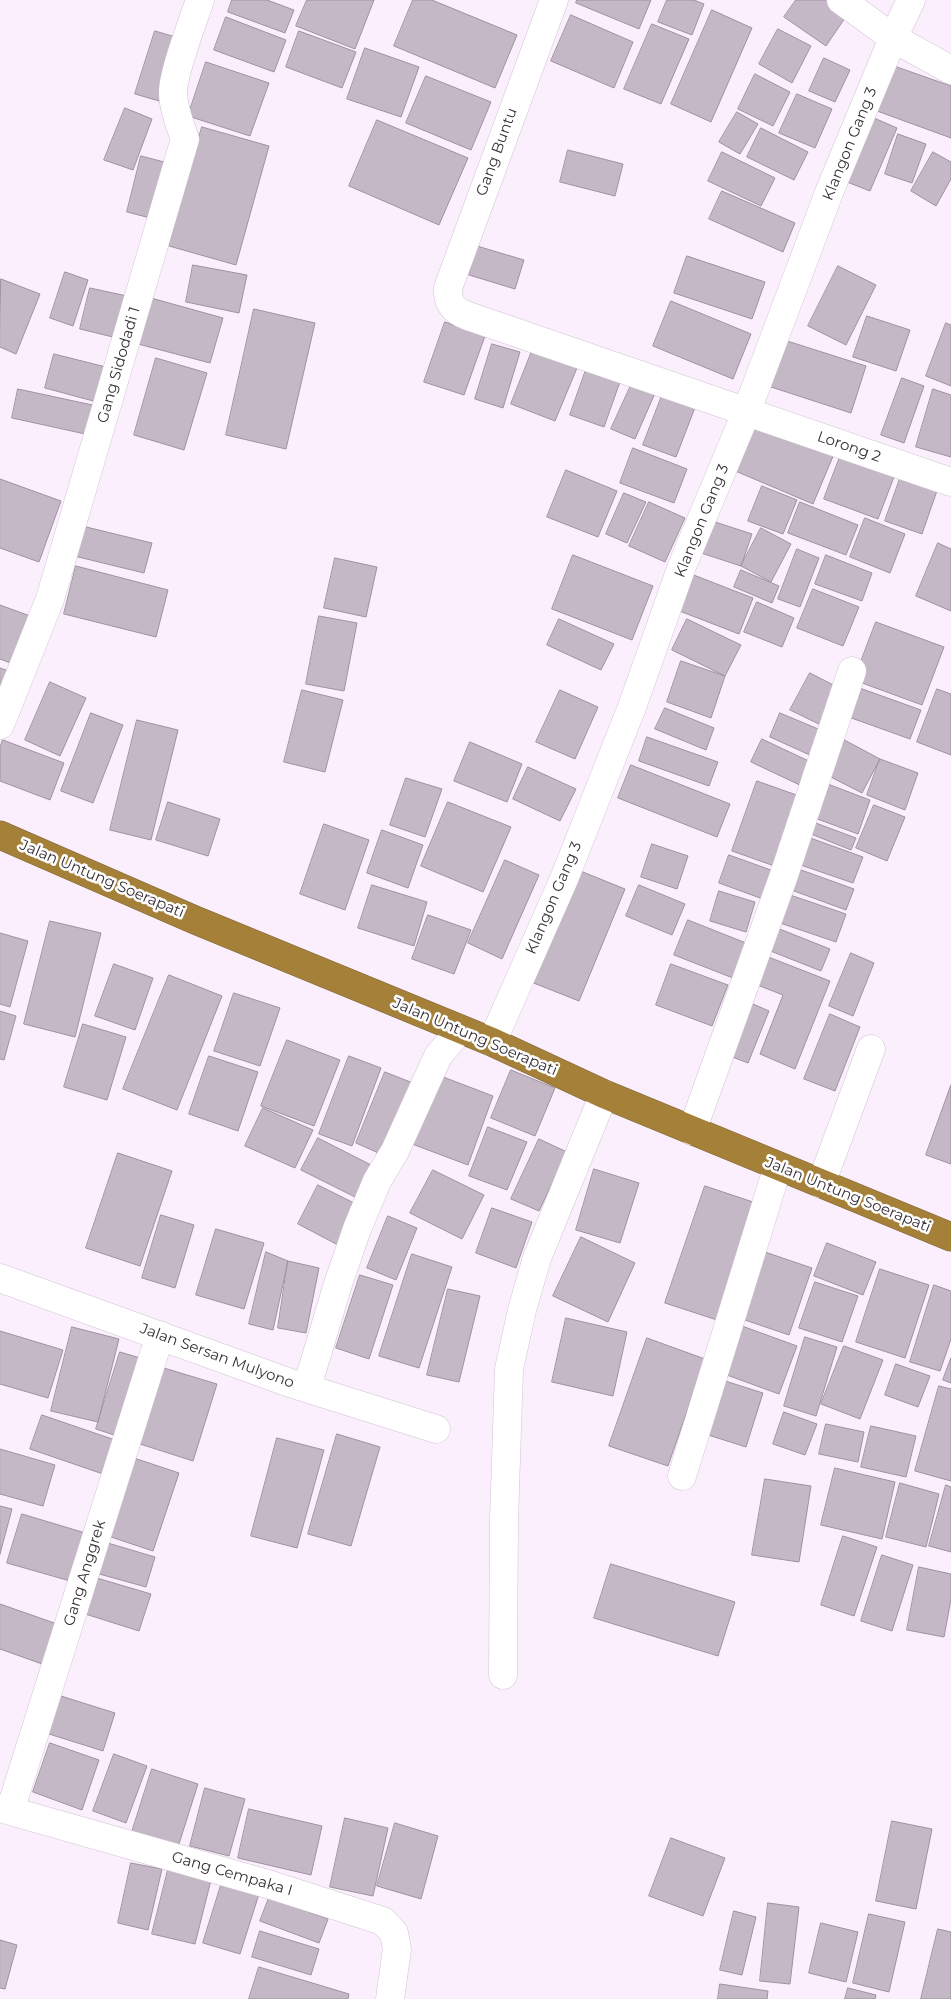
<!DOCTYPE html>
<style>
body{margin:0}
canvas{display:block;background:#fbeefd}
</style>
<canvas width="951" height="1999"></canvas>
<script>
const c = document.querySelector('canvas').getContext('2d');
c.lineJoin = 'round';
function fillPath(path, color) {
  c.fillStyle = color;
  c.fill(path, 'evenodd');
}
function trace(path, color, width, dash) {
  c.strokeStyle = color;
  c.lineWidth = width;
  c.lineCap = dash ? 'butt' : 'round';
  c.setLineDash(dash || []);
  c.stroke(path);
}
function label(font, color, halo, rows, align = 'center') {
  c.font = font + ' Montserrat,sans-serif';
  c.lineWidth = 5;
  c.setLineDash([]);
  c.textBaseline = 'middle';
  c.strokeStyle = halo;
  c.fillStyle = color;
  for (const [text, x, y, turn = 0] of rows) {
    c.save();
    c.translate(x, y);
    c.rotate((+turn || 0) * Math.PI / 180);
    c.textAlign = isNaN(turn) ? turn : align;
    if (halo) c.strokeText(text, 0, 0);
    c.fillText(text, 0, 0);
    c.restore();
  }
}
const building = new Path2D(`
 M 232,0 L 267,0 L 294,10 L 285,33 L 228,12 Z
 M 307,0 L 374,0 L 355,49 L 296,26 Z
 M 413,0 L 432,0 L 517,35 L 495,88 L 394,46 Z
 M 577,0 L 651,0 L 639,29 L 576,3 Z
 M 667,0 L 694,0 L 704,4 L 692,35 L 658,22 Z
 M 796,0 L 832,0 L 849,12 L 826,46 L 784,17 Z
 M 712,10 L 752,28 L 711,122 L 671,104 Z
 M 571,15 L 633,42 L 614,88 L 551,61 Z
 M 226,17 L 286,40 L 274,72 L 214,50 Z
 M 652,24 L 689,39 L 661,104 L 624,89 Z
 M 778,29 L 811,46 L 792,83 L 759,64 Z
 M 155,31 L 179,38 L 159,101 L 135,94 Z
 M 299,31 L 356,52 L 342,88 L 286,67 Z
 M 365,48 L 419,67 L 401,117 L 347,99 Z
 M 824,58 L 850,70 L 835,102 L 809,91 Z
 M 206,62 L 269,83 L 250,136 L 188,116 Z
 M 894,66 L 951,86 L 951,138 L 877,111 Z
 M 755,74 L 790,92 L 773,126 L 738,109 Z
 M 426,76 L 491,102 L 471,150 L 406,123 Z
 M 797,94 L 832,109 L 815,148 L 779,133 Z
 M 125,108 L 152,119 L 133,170 L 104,160 Z
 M 737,112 L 758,124 L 740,154 L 719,142 Z
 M 874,118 L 897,128 L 870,191 L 847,182 Z
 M 377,120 L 468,158 L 439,225 L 349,186 Z
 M 202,127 L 269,146 L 236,265 L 169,246 Z
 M 761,128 L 808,152 L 794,180 L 747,157 Z
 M 898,134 L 926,144 L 912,183 L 885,174 Z
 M 568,150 L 623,164 L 615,196 L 560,182 Z
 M 722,152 L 775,178 L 761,206 L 708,181 Z
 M 933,152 L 951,162 L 951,179 L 936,206 L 911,191 Z
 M 141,156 L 168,163 L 154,219 L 127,212 Z
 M 722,191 L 795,223 L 783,252 L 709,219 Z
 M 477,246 L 524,260 L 515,289 L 469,275 Z
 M 687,256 L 765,282 L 752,319 L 674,293 Z
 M 193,265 L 247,275 L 239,313 L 186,302 Z
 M 838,266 L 876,285 L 846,345 L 808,326 Z
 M 65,272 L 88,280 L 73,326 L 50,318 Z
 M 1,279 L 40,294 L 16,354 L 0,347 Z
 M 90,288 L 127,296 L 117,338 L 80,329 Z
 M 151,298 L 223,318 L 210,363 L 138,344 Z
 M 671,301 L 751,334 L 733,379 L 653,346 Z
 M 254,309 L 315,323 L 286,449 L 226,435 Z
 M 867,316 L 910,330 L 896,371 L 853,357 Z
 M 445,322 L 485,336 L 464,395 L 424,382 Z
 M 946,323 L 951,325 L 951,386 L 926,376 Z
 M 784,340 L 866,366 L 851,413 L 768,386 Z
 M 492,344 L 520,352 L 503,408 L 475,399 Z
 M 534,346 L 579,363 L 555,421 L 511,404 Z
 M 54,354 L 106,367 L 97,402 L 45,388 Z
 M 156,358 L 207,373 L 184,450 L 134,435 Z
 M 587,367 L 621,379 L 604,427 L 570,415 Z
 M 902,378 L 924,386 L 904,443 L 881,435 Z
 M 633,381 L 656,391 L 635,439 L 611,429 Z
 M 18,389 L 97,406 L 90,435 L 12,418 Z
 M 933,389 L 951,395 L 951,457 L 916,447 Z
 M 663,393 L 696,405 L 676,457 L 643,445 Z
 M 754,420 L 834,454 L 813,504 L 733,470 Z
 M 633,448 L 687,469 L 674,503 L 620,483 Z
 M 843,449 L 897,469 L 878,519 L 824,499 Z
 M 566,470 L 617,491 L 598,537 L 547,517 Z
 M 902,473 L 939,485 L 922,534 L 885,521 Z
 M 0,479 L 61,501 L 39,562 L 0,548 Z
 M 762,486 L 797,500 L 783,534 L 748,521 Z
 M 624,493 L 646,502 L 627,543 L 606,534 Z
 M 649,502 L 685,518 L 665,562 L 629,546 Z
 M 800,502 L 858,525 L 846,555 L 788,533 Z
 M 865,518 L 905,534 L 890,573 L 850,557 Z
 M 709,520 L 752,534 L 741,566 L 698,552 Z
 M 78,525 L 152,543 L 144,573 L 70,555 Z
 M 761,528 L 791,544 L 771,582 L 741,566 Z
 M 938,543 L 951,549 L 951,611 L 916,596 Z
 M 797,549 L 819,558 L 800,607 L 778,599 Z
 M 573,555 L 653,586 L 632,640 L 552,609 Z
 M 826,555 L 872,573 L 862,601 L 815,584 Z
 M 335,558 L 377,567 L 366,617 L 324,608 Z
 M 76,566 L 168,590 L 156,637 L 64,614 Z
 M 741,570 L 779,586 L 772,603 L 734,587 Z
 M 691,574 L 753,598 L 739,634 L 677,610 Z
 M 813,589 L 859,607 L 843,646 L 797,628 Z
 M 757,602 L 794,618 L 782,647 L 744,632 Z
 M 0,605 L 33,617 L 16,665 L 0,659 Z
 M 319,616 L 357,623 L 344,691 L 306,684 Z
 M 559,619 L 614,644 L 601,670 L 547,645 Z
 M 687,619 L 741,645 L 725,676 L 672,650 Z
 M 876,622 L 944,647 L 922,705 L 854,680 Z
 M 681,661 L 725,676 L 711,718 L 667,702 Z
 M 0,668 L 12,672 L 0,707 Z
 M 810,673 L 843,690 L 825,727 L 790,710 Z
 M 50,682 L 86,698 L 60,756 L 25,740 Z
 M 854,686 L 921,710 L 910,739 L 843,715 Z
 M 937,689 L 951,694 L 951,755 L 917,742 Z
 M 302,690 L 343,700 L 325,772 L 284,762 Z
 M 560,690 L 598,707 L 575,759 L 536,742 Z
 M 665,708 L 714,728 L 706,750 L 655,729 Z
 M 91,713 L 123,725 L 93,803 L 61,791 Z
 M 780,713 L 823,731 L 812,756 L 770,737 Z
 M 137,720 L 178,730 L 151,840 L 110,830 Z
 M 837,736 L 880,759 L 862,793 L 819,771 Z
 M 647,737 L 718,762 L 709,786 L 639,761 Z
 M 762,739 L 815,764 L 804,787 L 751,762 Z
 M 3,740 L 64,763 L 50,800 L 0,781 L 0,747 Z
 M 470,742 L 522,764 L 507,802 L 454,781 Z
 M 880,759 L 918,773 L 905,810 L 867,795 Z
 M 631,765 L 730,804 L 717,837 L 618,798 Z
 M 528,767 L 576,789 L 560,821 L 513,799 Z
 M 406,778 L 442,789 L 425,837 L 390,825 Z
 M 757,781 L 805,798 L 780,868 L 732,851 Z
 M 825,783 L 870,800 L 858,834 L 812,817 Z
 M 168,802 L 220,819 L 208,856 L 156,840 Z
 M 448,802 L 511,827 L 483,892 L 421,866 Z
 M 874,805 L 905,817 L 887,861 L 856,848 Z
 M 805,819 L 856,838 L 851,850 L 801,830 Z
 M 324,824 L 369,840 L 345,910 L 300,894 Z
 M 382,830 L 423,845 L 408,888 L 367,873 Z
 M 802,835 L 863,857 L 853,883 L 792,862 Z
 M 652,844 L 688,856 L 677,889 L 641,877 Z
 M 729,855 L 782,874 L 771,902 L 719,883 Z
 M 505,860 L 539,875 L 502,959 L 468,943 Z
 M 790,866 L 854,889 L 846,910 L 783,887 Z
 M 578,870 L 625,889 L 579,1001 L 531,982 Z
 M 372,885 L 427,902 L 414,946 L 358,928 Z
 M 639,885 L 685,904 L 672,935 L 626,916 Z
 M 719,891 L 755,902 L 746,932 L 710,921 Z
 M 787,894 L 846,914 L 836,942 L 777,922 Z
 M 428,915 L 471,930 L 454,974 L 412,959 Z
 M 688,920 L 746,943 L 733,978 L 674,955 Z
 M 50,921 L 101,933 L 75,1037 L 24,1024 Z
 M 772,926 L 830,949 L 821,971 L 763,948 Z
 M 0,933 L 28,941 L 10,1007 L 0,1004 Z
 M 758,953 L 830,981 L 795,1069 L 760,1054 L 783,995 L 747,981 Z
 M 851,953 L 874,963 L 853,1016 L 829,1006 Z
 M 114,964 L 153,978 L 135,1030 L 95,1016 Z
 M 671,964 L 728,985 L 712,1026 L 656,1005 Z
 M 169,975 L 222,996 L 177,1110 L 123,1089 Z
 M 234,993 L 280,1008 L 260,1066 L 214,1051 Z
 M 744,1000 L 769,1011 L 748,1063 L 722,1053 Z
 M 0,1011 L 16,1016 L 4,1060 L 0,1059 Z
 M 830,1014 L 860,1027 L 835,1091 L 804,1079 Z
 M 83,1024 L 126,1037 L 107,1100 L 64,1087 Z
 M 287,1040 L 340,1060 L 314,1126 L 261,1106 Z
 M 209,1056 L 258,1072 L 238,1131 L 189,1114 Z
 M 349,1056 L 381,1068 L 352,1146 L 319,1134 Z
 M 511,1070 L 555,1088 L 535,1136 L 491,1118 Z
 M 385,1072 L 413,1083 L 383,1155 L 356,1143 Z
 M 438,1075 L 493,1096 L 468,1165 L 412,1144 Z
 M 951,1085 L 951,1164 L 926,1155 Z
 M 263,1108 L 313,1130 L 295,1168 L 245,1146 Z
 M 488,1127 L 527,1142 L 507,1190 L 469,1176 Z
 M 318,1138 L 377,1168 L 361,1200 L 301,1170 Z
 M 539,1139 L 567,1152 L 539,1211 L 511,1199 Z
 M 118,1153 L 172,1171 L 140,1266 L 86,1248 Z
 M 594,1169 L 639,1183 L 620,1243 L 576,1230 Z
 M 433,1170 L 484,1195 L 462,1239 L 410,1213 Z
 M 318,1185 L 360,1206 L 340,1246 L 298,1224 Z
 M 705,1186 L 756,1203 L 717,1320 L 665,1303 Z
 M 492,1208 L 532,1222 L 516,1268 L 476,1253 Z
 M 161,1215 L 194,1225 L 175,1288 L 142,1278 Z
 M 388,1216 L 417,1228 L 396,1280 L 367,1268 Z
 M 216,1229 L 264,1243 L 244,1309 L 196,1295 Z
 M 581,1237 L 635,1263 L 608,1322 L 553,1296 Z
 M 827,1243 L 876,1262 L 863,1295 L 814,1276 Z
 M 762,1251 L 812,1268 L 789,1335 L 739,1318 Z
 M 266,1252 L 288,1261 L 273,1330 L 249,1324 Z
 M 412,1254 L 452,1267 L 419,1368 L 379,1356 Z
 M 288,1261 L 319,1268 L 306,1333 L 278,1328 Z
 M 880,1269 L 929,1285 L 905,1358 L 856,1342 Z
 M 360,1275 L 393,1285 L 369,1359 L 336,1348 Z
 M 815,1282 L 858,1296 L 842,1342 L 799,1328 Z
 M 934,1285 L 951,1291 L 951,1339 L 940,1371 L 910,1362 Z
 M 448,1289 L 480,1296 L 459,1382 L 427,1375 Z
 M 566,1318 L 627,1332 L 613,1396 L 552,1382 Z
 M 742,1326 L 797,1346 L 779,1394 L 724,1374 Z
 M 72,1327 L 119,1339 L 98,1422 L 51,1411 Z
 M 0,1331 L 63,1350 L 48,1398 L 0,1384 Z
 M 805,1337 L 837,1347 L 816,1416 L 784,1406 Z
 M 647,1338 L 705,1359 L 668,1466 L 609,1446 Z
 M 844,1346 L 883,1360 L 860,1419 L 821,1404 Z
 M 120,1352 L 147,1360 L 123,1438 L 96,1429 Z
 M 951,1358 L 951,1383 L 943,1380 Z
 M 896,1364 L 930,1376 L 918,1407 L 885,1395 Z
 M 164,1368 L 217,1384 L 193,1461 L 140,1444 Z
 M 722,1380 L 763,1393 L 746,1447 L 705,1434 Z
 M 939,1386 L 951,1389 L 951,1481 L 915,1471 Z
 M 784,1412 L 817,1424 L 805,1455 L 773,1444 Z
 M 42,1415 L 118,1441 L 106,1475 L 30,1449 Z
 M 826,1424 L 864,1432 L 858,1462 L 819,1454 Z
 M 871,1426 L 916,1436 L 906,1477 L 861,1467 Z
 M 337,1434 L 380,1447 L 351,1546 L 308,1534 Z
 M 277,1438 L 324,1450 L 297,1548 L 251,1536 Z
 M 0,1449 L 55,1465 L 43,1506 L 0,1494 Z
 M 131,1457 L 179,1473 L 153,1551 L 105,1535 Z
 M 835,1468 L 895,1482 L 882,1539 L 821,1525 Z
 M 765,1479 L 811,1486 L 799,1562 L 752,1555 Z
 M 900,1483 L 939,1494 L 926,1547 L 886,1537 Z
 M 946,1485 L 951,1487 L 951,1552 L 929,1546 Z
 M 0,1506 L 12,1509 L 0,1554 Z
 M 22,1514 L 92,1535 L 77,1583 L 7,1563 Z
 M 843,1536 L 877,1547 L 854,1616 L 821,1605 Z
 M 101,1541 L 155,1557 L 146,1587 L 92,1572 Z
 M 882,1555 L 913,1565 L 892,1631 L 861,1621 Z
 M 611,1564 L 735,1602 L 718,1656 L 594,1618 Z
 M 919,1567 L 951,1574 L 951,1599 L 944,1637 L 907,1630 Z
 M 90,1576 L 151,1594 L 139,1631 L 79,1612 Z
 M 0,1604 L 60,1625 L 45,1665 L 0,1649 Z
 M 61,1696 L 115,1713 L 103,1751 L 49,1734 Z
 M 50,1743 L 99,1760 L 82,1810 L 33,1792 Z
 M 114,1754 L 147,1766 L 126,1823 L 93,1811 Z
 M 152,1769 L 198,1784 L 178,1847 L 132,1832 Z
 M 205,1788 L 245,1799 L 229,1856 L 190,1846 Z
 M 249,1809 L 322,1826 L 311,1875 L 238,1858 Z
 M 345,1818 L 388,1828 L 373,1896 L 330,1887 Z
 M 892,1821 L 932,1829 L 916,1909 L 876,1901 Z
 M 395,1823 L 438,1836 L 421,1899 L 377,1886 Z
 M 671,1838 L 725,1858 L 703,1916 L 649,1896 Z
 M 131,1863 L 162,1869 L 148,1930 L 118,1923 Z
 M 168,1870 L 211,1880 L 195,1944 L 152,1934 Z
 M 222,1882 L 259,1894 L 240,1954 L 203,1943 Z
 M 269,1898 L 328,1919 L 319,1943 L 260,1921 Z
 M 768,1903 L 799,1907 L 790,1984 L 760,1981 Z
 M 734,1911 L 756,1917 L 742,1975 L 720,1970 Z
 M 869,1914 L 905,1922 L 889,1992 L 853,1983 Z
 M 821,1923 L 858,1932 L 846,1982 L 809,1973 Z
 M 938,1929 L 951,1932 L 951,1999 L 921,1999 Z
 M 260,1931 L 319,1949 L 311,1975 L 252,1957 Z
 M 0,1940 L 17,1945 L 5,1989 L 0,1988 Z
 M 259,1967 L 349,1994 L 348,1999 L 249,1999 Z
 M 720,1984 L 768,1991 L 767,1999 L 718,1999 Z
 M 848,1988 L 876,1995 L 875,1999 L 845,1999 Z`);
const minor = new Path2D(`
 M 554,0 L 448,288 C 447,304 454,311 468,316 L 951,482
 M 841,0 L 893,38 L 951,70
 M 0,725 L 50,599 L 185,139 C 180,125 174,110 173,94 C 172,75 193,21 200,0
 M 492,1042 L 564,879 L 632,707 L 682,566 L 746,413 L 830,190 L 893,38 L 911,0
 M 692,1131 L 784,875 L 852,671
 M 821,1184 L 871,1049
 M 0,1278 L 293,1384 L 436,1429
 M 307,1387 L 338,1284 L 357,1229 L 377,1181 L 395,1151 L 438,1056 L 460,1030
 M 682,1476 L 778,1166
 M 503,1675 L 504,1520 L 509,1369 L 522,1310 L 537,1258 L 604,1094
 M 0,1808 L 271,1885 L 383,1921 L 394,1933 L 397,1949 L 390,1999
 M 10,1811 L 160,1335`);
const highway = new Path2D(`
 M 0,835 L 195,920 L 492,1042 L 604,1094 L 951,1237`);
const streetNames = [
 ["Klangon Gang 3",850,144,-68],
 ["Gang Buntu",497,152,-70],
 ["Gang Sidodadi 1",119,365,-74],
 ["Lorong 2",849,447,19],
 ["Klangon Gang 3",702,521,-68],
 ["Jalan Untung Soerapati",102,879,23],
 ["Klangon Gang 3",554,898,-67],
 ["Jalan Untung Soerapati",475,1037,23],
 ["Jalan Untung Soerapati",848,1195,22],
 ["Jalan Sersan Mulyono",217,1356,20],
 ["Gang Anggrek",85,1573,-73],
 ["Gang Cempaka I",232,1874,16]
];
fillPath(building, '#c5b8c6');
trace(building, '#9e92a0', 1);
trace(minor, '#d0c4d2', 29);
trace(highway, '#7e6438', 29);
trace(minor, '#fff', 28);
trace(highway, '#a58038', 28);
label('15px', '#373137', '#fff', streetNames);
</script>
